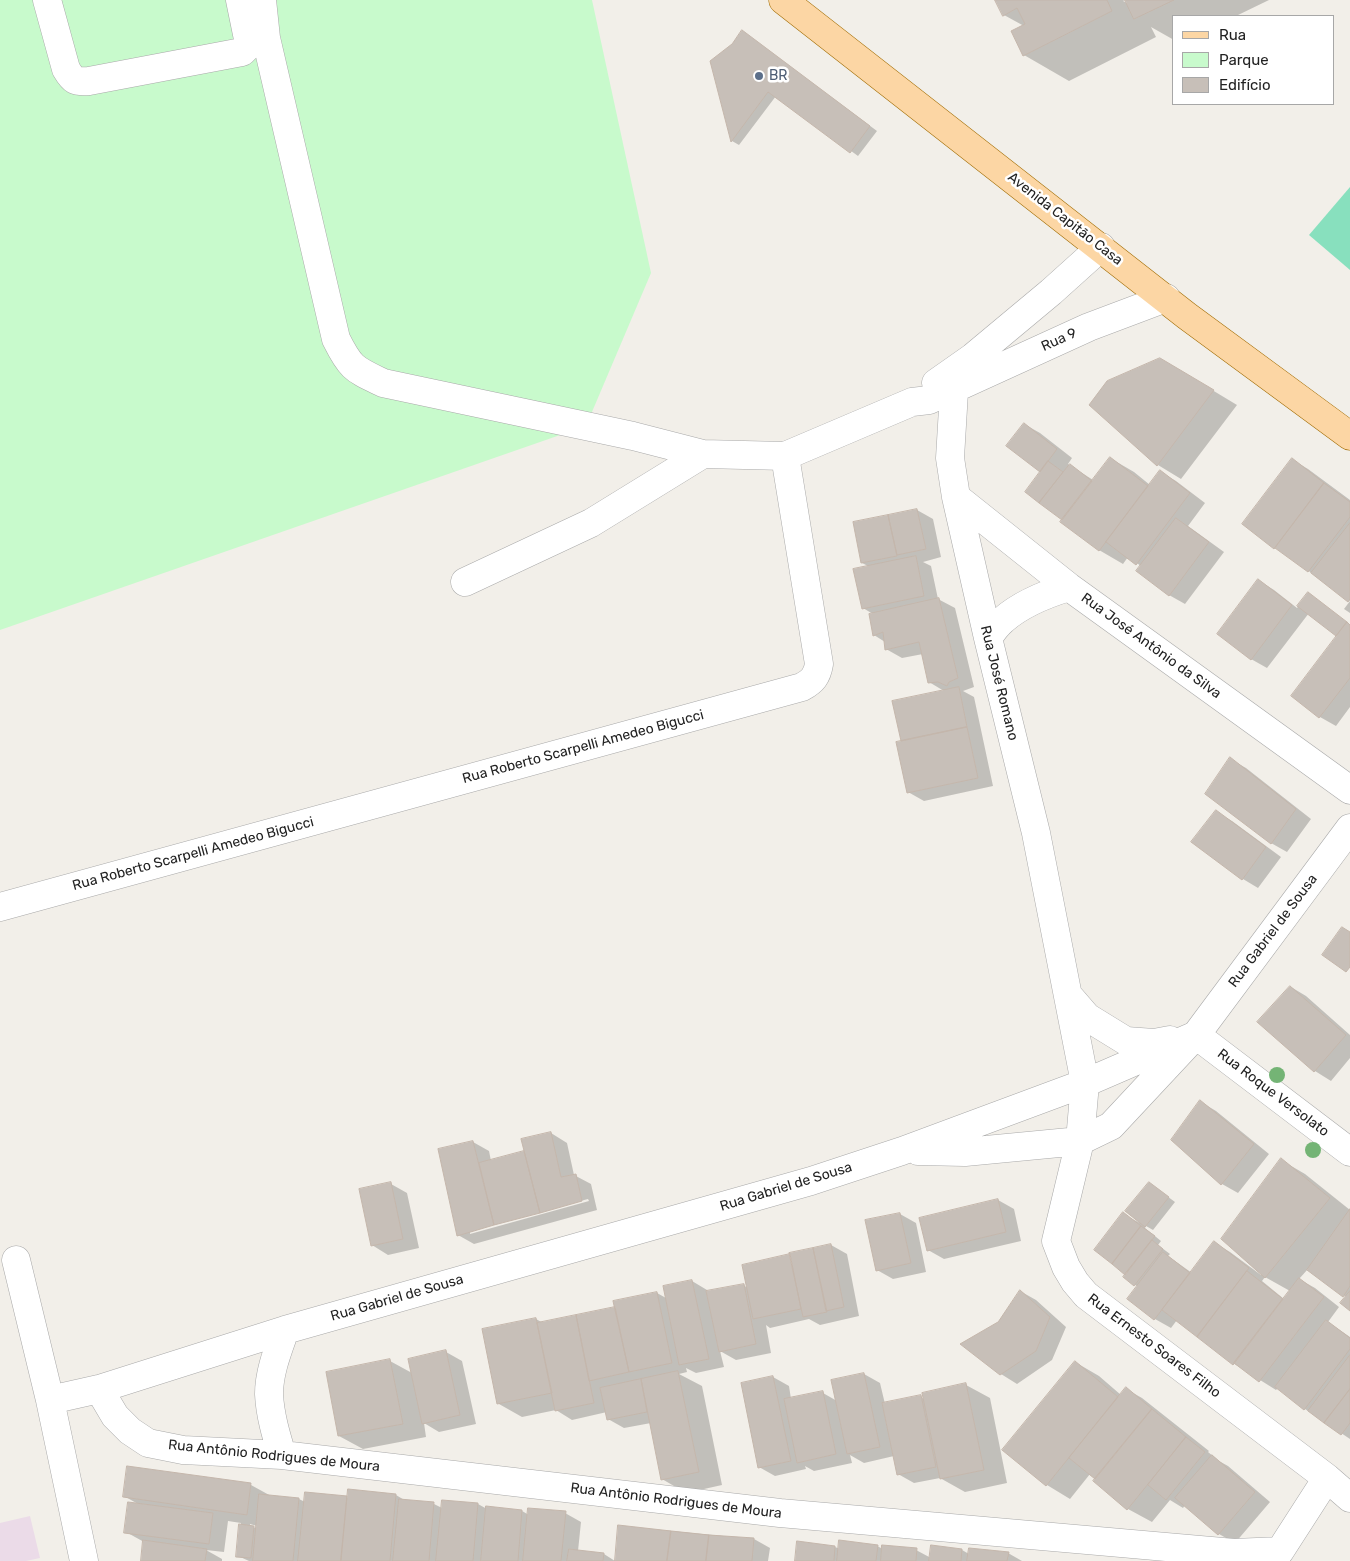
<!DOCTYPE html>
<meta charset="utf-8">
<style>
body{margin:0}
#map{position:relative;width:1350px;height:1561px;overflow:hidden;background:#f2efe9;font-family:Rubik,sans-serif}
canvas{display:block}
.legend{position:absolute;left:1172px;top:15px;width:162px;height:90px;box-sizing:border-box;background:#fff;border:1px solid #a7a7a7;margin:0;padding:6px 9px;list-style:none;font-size:15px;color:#222}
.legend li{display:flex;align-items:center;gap:10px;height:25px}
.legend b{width:25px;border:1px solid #a7a7a7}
</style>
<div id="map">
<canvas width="1350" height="1561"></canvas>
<ul class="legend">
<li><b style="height:6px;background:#fcd6a4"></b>Rua</li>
<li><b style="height:14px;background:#c8facc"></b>Parque</li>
<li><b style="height:14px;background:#c7bfb8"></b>Edifício</li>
</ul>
</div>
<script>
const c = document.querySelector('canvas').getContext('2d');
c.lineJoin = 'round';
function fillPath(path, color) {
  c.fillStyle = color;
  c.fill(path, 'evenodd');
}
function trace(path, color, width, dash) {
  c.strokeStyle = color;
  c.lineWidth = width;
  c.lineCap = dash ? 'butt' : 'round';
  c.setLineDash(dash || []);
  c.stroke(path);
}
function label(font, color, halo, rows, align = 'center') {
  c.font = font + ' Rubik,sans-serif';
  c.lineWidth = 5;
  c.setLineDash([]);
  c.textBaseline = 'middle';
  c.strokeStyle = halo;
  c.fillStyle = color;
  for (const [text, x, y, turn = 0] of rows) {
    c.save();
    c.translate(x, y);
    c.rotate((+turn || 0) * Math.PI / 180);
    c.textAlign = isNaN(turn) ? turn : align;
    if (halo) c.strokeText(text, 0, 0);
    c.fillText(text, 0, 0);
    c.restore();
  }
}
const industrial = new Path2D(`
 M 30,1516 L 40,1558 L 26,1561 L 0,1561 L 0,1523 Z`);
const park = new Path2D(`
 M 0,0 L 592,0 L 651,273 L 586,426 L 0,630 Z`);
const pitch = new Path2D(`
 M 1350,187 L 1350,270 L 1309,235 Z`);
const shadow = new Path2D(`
 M 997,0 L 1125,0 L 1123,1 L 1129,4 L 1127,0 L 1269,0 L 1236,16 L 1174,16 L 1174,40 L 1151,27 L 1156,37 L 1069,81 L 1024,55 L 1013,32 L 1024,26 L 1004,15 Z
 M 742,31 L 877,131 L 858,156 L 776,96 L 739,145 L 732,141 L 711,61 L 732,45 Z
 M 1184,373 L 1237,405 L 1181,479 L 1158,465 Z
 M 1024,424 L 1040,433 L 1072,458 L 1068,464 L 1093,480 L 1110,458 L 1134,472 L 1150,485 L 1161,472 L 1176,481 L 1205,503 L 1188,526 L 1224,552 L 1185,604 L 1169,595 L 1141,566 L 1128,557 L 1123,564 L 1099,550 L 1064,520 L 1026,492 L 1041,471 Z
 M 1293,460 L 1308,469 L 1350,500 L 1350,613 L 1344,609 L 1350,601 L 1244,524 Z
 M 917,510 L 933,519 L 941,557 L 923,562 L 931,566 L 938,599 L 955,608 L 974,687 L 963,691 L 974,697 L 993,786 L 924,801 L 908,792 L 902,742 L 944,691 L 929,682 L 923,654 L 902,658 L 886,649 L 885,642 L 874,635 L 873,614 L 863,608 L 870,567 L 862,563 L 854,523 Z
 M 1258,580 L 1274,590 L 1297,608 L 1308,594 L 1350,625 L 1350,707 L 1336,726 L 1320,717 L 1293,696 L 1338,636 L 1309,613 L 1267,668 L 1251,659 Z
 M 1230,759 L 1246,768 L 1311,819 L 1287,852 L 1271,843 Z
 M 1216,812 L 1232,821 L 1281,857 L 1258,888 L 1243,879 Z
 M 1291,987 L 1306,996 L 1350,1035 L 1350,1058 L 1331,1081 L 1315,1071 L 1259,1022 Z
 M 1201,1102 L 1216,1111 L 1269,1154 L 1238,1193 L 1222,1184 Z
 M 551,1133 L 567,1143 L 574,1175 L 591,1184 L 597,1210 L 474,1244 L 458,1235 L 473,1142 L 489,1151 L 491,1161 L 526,1152 ZM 588,1199 L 589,1201 L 470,1234 L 470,1231 Z
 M 1281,1160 L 1305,1174 L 1350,1210 L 1350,1309 L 1346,1297 L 1308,1269 L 1299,1279 L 1315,1288 L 1339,1307 L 1328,1322 L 1350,1337 L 1350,1439 L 1305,1409 L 1278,1388 L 1276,1390 L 1233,1363 L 1177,1320 L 1171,1328 L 1155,1319 L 1129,1298 L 1138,1287 L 1124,1277 L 1127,1274 L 1123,1214 L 1140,1223 L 1156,1188 L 1175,1202 L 1153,1230 L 1146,1226 L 1145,1228 L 1161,1241 L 1158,1245 L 1170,1254 L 1168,1256 L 1192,1273 L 1215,1243 L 1230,1252 L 1261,1275 ZM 1265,1277 L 1290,1291 L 1284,1299 L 1262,1281 Z
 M 391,1184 L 407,1193 L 419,1248 L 388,1255 L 372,1245 Z
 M 998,1200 L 1014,1209 L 1021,1241 L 944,1259 L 928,1250 Z
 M 900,1214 L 916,1223 L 926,1272 L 893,1279 L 877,1270 Z
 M 831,1245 L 847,1254 L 859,1316 L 820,1325 L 809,1319 L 770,1328 L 766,1325 L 771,1353 L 736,1360 L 720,1351 L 724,1367 L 696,1373 L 686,1368 L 687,1372 L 679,1374 L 702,1386 L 722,1485 L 686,1493 L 662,1479 L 651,1423 L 624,1428 L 608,1419 L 607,1412 L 572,1420 L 556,1410 L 522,1417 L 499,1404 L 536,1319 L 543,1323 L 616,1308 L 657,1293 L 666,1298 L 692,1281 L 707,1290 L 708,1292 L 743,1285 L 748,1288 Z
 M 1020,1291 L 1036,1300 L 1066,1327 L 1052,1360 L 1017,1384 L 1001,1374 L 998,1323 Z
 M 446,1352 L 462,1361 L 476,1424 L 439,1432 L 424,1423 L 426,1437 L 363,1449 L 339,1436 L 390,1361 L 412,1373 Z
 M 1075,1362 L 1099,1376 L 1121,1395 L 1126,1389 L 1142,1398 L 1209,1451 L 1208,1452 L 1219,1461 L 1228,1466 L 1270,1502 L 1235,1543 L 1219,1534 L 1185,1505 L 1183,1508 L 1170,1500 L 1152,1522 L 1128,1509 L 1095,1481 L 1097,1479 L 1090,1474 L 1070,1499 L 1047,1485 Z
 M 864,1374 L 880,1383 L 885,1404 L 921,1397 L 924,1399 L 966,1385 L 990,1398 L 1007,1483 L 965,1492 L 940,1478 L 914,1483 L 898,1474 L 894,1456 L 864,1463 L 850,1455 L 852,1463 L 814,1471 L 805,1466 L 806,1469 L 775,1476 L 759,1467 L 773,1377 L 789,1386 L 791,1399 L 823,1393 L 837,1401 L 832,1381 Z
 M 128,1467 L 251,1485 L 271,1496 L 299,1499 L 305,1502 L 306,1493 L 348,1498 L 349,1491 L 396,1495 L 406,1501 L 434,1504 L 442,1508 L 443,1501 L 478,1504 L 487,1509 L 522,1511 L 529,1515 L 565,1513 L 581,1522 L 578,1551 L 604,1554 L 615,1561 L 249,1561 L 238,1556 L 241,1523 L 228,1521 L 224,1552 L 206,1550 L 222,1559 L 222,1561 L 142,1561 L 144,1542 L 126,1532 L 138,1504 L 124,1496 ZM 250,1524 L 257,1526 L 257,1529 L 250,1525 Z
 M 620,1526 L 754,1539 L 770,1548 L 768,1561 L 616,1561 Z
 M 877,1546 L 883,1549 L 916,1550 L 931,1558 L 932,1547 L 962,1550 L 969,1554 L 1008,1553 L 1022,1561 L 796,1561 L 835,1547 L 840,1549 Z`);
const building = new Path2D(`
 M 995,0 L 1107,0 L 1112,11 L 1023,56 L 1011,31 L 1025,24 L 1017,8 L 1003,16 Z
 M 1125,0 L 1174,0 L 1134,19 Z
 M 742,30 L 870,126 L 850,153 L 768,92 L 731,142 L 710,61 L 732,44 Z
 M 1160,358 L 1214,390 L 1157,466 L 1089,405 L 1107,381 Z
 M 1024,423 L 1057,449 L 1040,472 L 1006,446 Z
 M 1110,457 L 1148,486 L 1099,551 L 1060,522 Z
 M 1292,458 L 1324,483 L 1274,549 L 1242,524 Z
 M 1048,461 L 1063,472 L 1039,503 L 1025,492 Z
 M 1070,464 L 1092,481 L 1062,520 L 1039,503 Z
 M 1160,470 L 1190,493 L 1136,565 L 1106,542 Z
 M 1324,483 L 1350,502 L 1350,517 L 1308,572 L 1275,548 Z
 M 917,509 L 926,549 L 897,555 L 888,515 Z
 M 888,515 L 897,556 L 861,563 L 853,522 Z
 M 1176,518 L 1209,542 L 1169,596 L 1136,571 Z
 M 1350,523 L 1350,599 L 1348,602 L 1311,573 Z
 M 916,556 L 924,596 L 862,609 L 853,569 Z
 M 1258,579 L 1292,605 L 1251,660 L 1217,634 Z
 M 1308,592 L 1347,622 L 1336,636 L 1297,606 Z
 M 939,598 L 958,678 L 949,682 L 947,686 L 938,682 L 928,683 L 919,642 L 885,650 L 883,632 L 873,636 L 869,614 Z
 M 1347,622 L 1350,625 L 1350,678 L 1319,718 L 1291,696 Z
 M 959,687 L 967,727 L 901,741 L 892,701 Z
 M 967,727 L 978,778 L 907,793 L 896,742 Z
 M 1230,757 L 1296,809 L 1271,844 L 1205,794 Z
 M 1216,810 L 1266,847 L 1242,880 L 1191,842 Z
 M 1342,927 L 1350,932 L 1350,967 L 1346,972 L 1322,955 Z
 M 1290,986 L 1346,1035 L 1314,1072 L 1257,1022 Z
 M 1200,1100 L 1254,1144 L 1221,1185 L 1171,1140 Z
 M 551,1132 L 561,1177 L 576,1174 L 582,1201 L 540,1213 L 521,1139 Z
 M 473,1141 L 494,1225 L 457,1236 L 438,1149 Z
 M 524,1151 L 540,1213 L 494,1225 L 479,1163 Z
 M 1281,1158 L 1330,1198 L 1265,1278 L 1221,1239 Z
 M 391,1182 L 403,1239 L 371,1246 L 359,1189 Z
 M 1149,1182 L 1169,1197 L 1145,1227 L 1125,1211 Z
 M 998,1199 L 1006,1232 L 927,1251 L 919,1218 Z
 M 1350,1209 L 1350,1286 L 1343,1297 L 1307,1270 Z
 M 1123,1212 L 1141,1226 L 1112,1264 L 1094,1250 Z
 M 900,1213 L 911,1263 L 876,1271 L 865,1220 Z
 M 1141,1226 L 1155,1236 L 1125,1275 L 1112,1264 Z
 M 1152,1240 L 1163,1249 L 1134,1286 L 1123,1277 Z
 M 1214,1241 L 1249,1268 L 1197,1337 L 1162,1310 Z
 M 831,1244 L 844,1307 L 826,1311 L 813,1248 Z
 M 813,1248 L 827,1312 L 803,1317 L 789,1253 Z
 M 1163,1252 L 1190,1273 L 1154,1320 L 1127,1299 Z
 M 790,1254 L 801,1309 L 753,1319 L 742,1265 Z
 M 1247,1271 L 1283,1299 L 1233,1365 L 1197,1337 Z
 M 1299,1278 L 1324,1297 L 1259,1382 L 1234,1363 Z
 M 692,1280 L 709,1359 L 679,1365 L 663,1286 Z
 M 744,1284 L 756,1344 L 719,1352 L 706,1291 Z
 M 1020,1290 L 1050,1317 L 1036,1351 L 1000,1375 L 960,1344 L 998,1322 Z
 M 1350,1291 L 1350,1311 L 1340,1303 Z
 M 657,1292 L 672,1363 L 629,1372 L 613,1301 Z
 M 615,1307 L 629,1372 L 589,1381 L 576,1315 Z
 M 576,1315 L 594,1403 L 555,1411 L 537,1323 Z
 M 536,1318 L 552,1393 L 497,1404 L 482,1329 Z
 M 1326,1320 L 1350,1338 L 1350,1349 L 1304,1410 L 1275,1387 Z
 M 446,1350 L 460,1415 L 422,1424 L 408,1359 Z
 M 1350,1355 L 1350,1389 L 1324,1423 L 1308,1411 Z
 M 390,1359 L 403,1424 L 338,1436 L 326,1372 Z
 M 1075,1361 L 1118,1397 L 1046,1486 L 1002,1450 Z
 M 678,1371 L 699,1472 L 661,1480 L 641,1379 Z
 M 864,1373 L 880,1447 L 847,1454 L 831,1380 Z
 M 773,1376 L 791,1461 L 758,1468 L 741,1383 Z
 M 641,1379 L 647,1412 L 607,1420 L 600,1388 Z
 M 966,1383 L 984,1470 L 940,1479 L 922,1393 Z
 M 1126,1387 L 1152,1409 L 1095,1479 L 1069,1458 Z
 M 1350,1389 L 1350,1423 L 1341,1435 L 1324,1423 Z
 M 823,1391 L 836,1454 L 797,1463 L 784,1399 Z
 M 921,1395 L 936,1467 L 897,1475 L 882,1403 Z
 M 1152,1409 L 1186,1437 L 1127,1510 L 1093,1481 Z
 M 1186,1437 L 1205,1452 L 1166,1500 L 1148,1485 Z
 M 1212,1455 L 1255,1492 L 1218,1535 L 1175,1498 Z
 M 127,1466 L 251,1483 L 247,1515 L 123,1497 Z
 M 348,1489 L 396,1494 L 390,1561 L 341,1561 Z
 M 305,1492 L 347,1496 L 341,1561 L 298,1561 Z
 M 259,1494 L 299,1498 L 293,1561 L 253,1561 Z
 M 399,1499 L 434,1502 L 429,1561 L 393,1561 Z
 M 442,1500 L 478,1503 L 473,1561 L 436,1561 Z
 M 128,1502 L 213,1513 L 209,1544 L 124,1533 Z
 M 486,1506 L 522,1510 L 518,1561 L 481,1561 Z
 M 528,1508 L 566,1511 L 561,1561 L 523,1561 Z
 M 239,1524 L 254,1526 L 251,1558 L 236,1557 Z
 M 618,1525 L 671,1531 L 667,1561 L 615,1561 Z
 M 671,1531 L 709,1535 L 706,1561 L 667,1561 Z
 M 709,1535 L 754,1538 L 752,1561 L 706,1561 Z
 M 143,1540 L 207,1549 L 205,1561 L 141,1561 Z
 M 839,1540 L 878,1545 L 876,1561 L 837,1561 Z
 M 797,1541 L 835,1546 L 834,1561 L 795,1561 Z
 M 882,1545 L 917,1548 L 916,1561 L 881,1561 Z
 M 931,1545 L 962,1549 L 961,1561 L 929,1561 Z
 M 969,1548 L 1009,1552 L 1007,1561 L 967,1561 Z
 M 569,1549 L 604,1553 L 603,1561 L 567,1561 Z`);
const minor = new Path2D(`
 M 47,0 L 66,69 C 73,81 75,82 89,81 L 242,52 L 247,47 L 248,39 L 240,0
 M 262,0 L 266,38 L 336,339 C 351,369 354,369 383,383 L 633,436 L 703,454 L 785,456
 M 955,375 L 950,458 L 956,497 L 988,638 L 1036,833 L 1085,1083 L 1080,1141 L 1056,1241 L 1066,1267 L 1075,1282 L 1086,1295 L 1327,1478 L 1350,1498
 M 936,383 L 973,357 L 1051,292 L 1101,247
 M 956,497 L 1069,587 L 1350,790
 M 465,582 L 591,523 L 703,454
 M 988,638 C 992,632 997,625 1003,620 C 1021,604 1046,594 1069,587
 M 0,907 L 802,687 C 813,681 817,676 819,664 L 785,456 L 912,402 L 929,400 L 1089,327 L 1166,298
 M 1068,995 L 1087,1017 L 1126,1041 L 1154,1043 L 1170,1040
 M 1196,1035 L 1350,1152
 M 918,1151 L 965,1152 L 1080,1141 L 1111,1126 L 1196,1035 L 1350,828
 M 16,1260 L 50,1400 L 84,1561
 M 99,1389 L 115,1416 L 130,1431 L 148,1443 L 183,1450 L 282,1455 L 780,1513 L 1234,1553 L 1280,1551 L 1327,1478
 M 50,1400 L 99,1389 L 285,1330 L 811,1181 L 902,1151 L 1085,1083 L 1196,1035
 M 282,1455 C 276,1435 270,1415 269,1394 C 269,1372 278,1350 285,1330`);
const major = new Path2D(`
 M 783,0 L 1187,316 L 1350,436`);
const trees = [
 [1277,1075],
 [1313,1150]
];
const markers = [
 [759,76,5,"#5c6f8a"]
];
const serviceNames = [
 ["BR",769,76]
];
const streetNames = [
 ["Avenida Capitão Casa",1065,219,38],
 ["Rua 9",1059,340,-24],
 ["Rua José Antônio da Silva",1151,646,36],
 ["Rua José Romano",999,683,76],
 ["Rua Roberto Scarpelli Amedeo Bigucci",583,747,-15],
 ["Rua Roberto Scarpelli Amedeo Bigucci",193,854,-15],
 ["Rua Gabriel de Sousa",1273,931,-53],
 ["Rua Roque Versolato",1273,1093,37],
 ["Rua Gabriel de Sousa",786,1187,-17],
 ["Rua Gabriel de Sousa",397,1298,-16],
 ["Rua Ernesto Soares Filho",1154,1346,37],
 ["Rua Antônio Rodrigues de Moura",274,1456,6],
 ["Rua Antônio Rodrigues de Moura",676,1501,7]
];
fillPath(industrial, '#ebdbe8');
fillPath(park, '#c8facc');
fillPath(pitch, '#88e0be');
fillPath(shadow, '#0003');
fillPath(building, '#c7bfb8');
trace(building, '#c4b6ab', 1);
trace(minor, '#a9a9a9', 29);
trace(major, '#a06b00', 29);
trace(minor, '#fff', 28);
trace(major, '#fcd6a4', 28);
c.fillStyle = '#74b475';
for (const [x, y] of trees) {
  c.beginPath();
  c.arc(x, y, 8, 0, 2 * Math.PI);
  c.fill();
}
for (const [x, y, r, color] of markers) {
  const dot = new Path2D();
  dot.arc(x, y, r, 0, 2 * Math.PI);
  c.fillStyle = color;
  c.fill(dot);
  trace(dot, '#fff', 2);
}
label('14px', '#4e5e75', '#fff', serviceNames, 'left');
label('14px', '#222', '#fff', streetNames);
</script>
